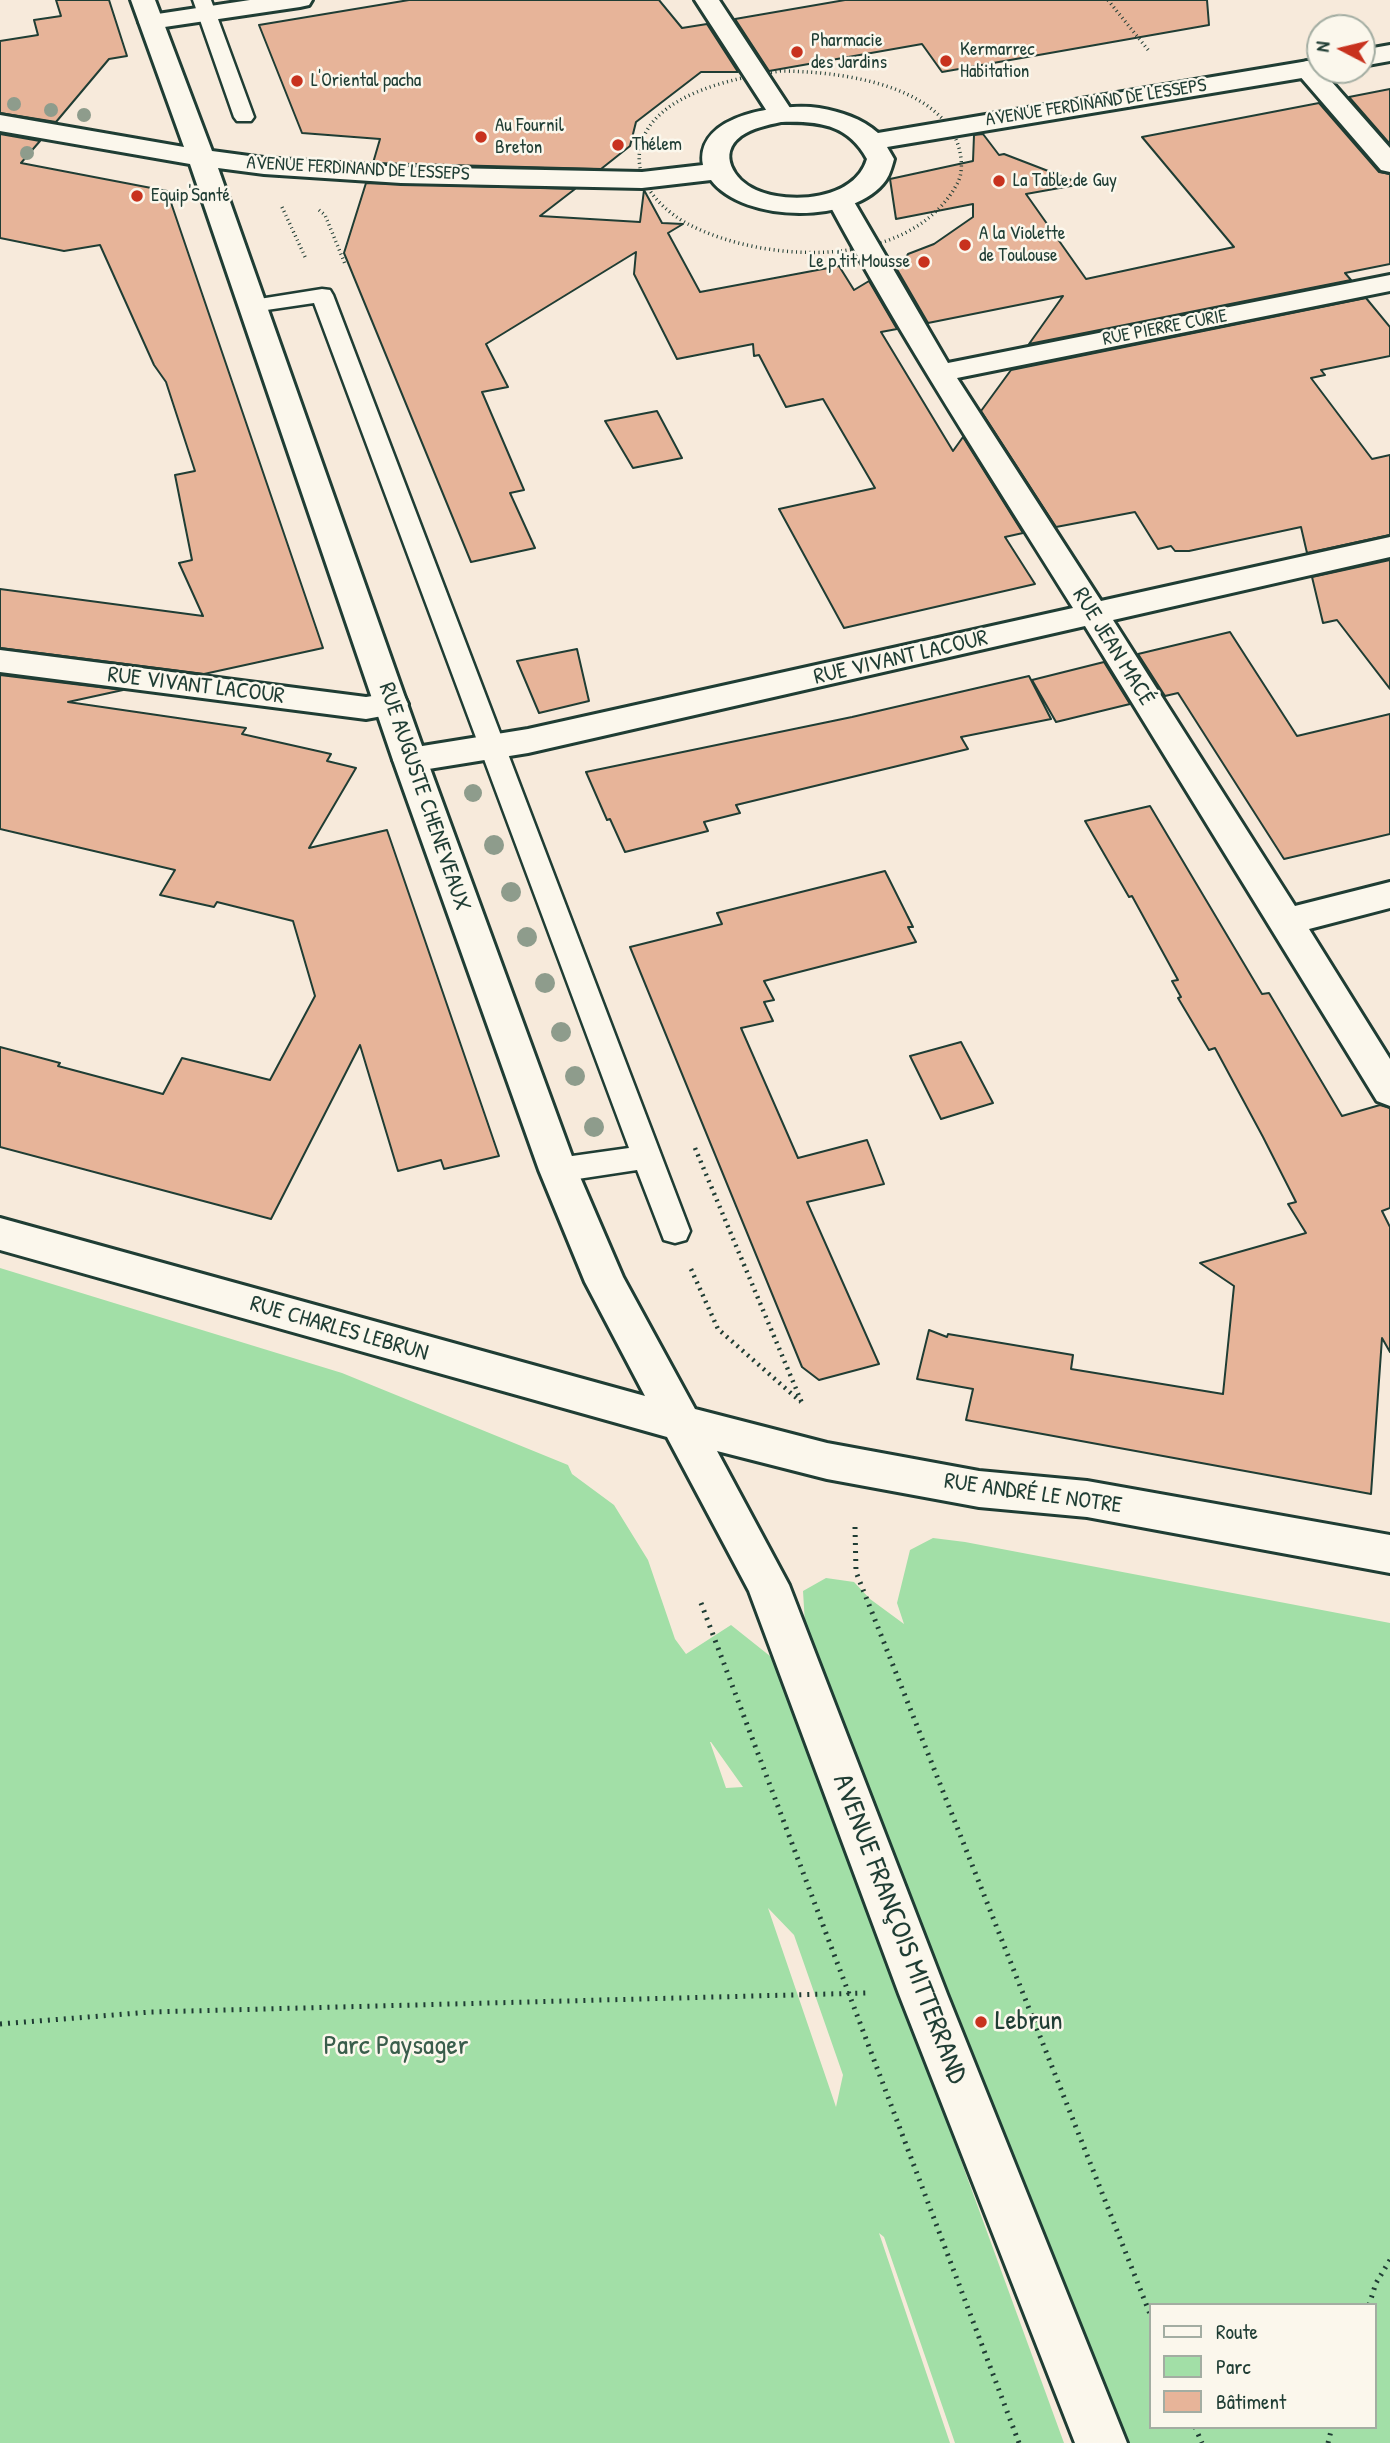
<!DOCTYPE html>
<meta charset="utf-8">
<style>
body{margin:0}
#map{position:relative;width:1390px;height:2443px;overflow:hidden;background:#f7eadb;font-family:"Patrick Hand",sans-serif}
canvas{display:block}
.legend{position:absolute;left:1149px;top:2303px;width:228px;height:126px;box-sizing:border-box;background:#fbf7ec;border:2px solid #a3ada2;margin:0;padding:9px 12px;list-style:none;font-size:21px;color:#1f3d34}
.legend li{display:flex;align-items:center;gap:14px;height:35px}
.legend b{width:35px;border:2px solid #a3ada2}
.north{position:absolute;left:1306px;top:14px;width:70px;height:70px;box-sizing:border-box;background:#fbf7ec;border:2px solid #a3ada2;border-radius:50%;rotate:277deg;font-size:19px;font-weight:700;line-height:28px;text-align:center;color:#1f3d34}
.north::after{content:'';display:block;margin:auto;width:24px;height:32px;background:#c8321e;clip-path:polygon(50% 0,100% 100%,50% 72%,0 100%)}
</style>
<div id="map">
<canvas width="1390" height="2443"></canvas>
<ul class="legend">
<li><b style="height:9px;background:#fbf7ec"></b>Route</li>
<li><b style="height:19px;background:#a2dfa7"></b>Parc</li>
<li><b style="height:19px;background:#e7b499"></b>Bâtiment</li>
</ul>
<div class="north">N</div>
</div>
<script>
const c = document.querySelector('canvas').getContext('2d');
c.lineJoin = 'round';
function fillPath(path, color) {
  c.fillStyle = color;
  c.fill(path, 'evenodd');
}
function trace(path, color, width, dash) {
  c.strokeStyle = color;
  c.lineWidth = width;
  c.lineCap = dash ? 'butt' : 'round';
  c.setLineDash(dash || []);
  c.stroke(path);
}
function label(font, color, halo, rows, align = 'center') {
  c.font = font + ' "Patrick Hand",sans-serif';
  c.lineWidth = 5;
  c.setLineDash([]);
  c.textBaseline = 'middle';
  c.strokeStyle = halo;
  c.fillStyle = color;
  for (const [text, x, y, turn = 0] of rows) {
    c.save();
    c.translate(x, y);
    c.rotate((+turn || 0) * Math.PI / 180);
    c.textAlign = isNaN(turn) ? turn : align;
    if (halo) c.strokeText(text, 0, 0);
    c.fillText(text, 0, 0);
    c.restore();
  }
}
const green = new Path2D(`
 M 0,1268 L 342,1373 L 568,1465 L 572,1474 L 614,1505 L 648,1560 L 675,1639 L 686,1654 L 731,1625 L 780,1664 L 1064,2443 L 955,2443 L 884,2237 L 879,2233 L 950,2443 L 0,2443 ZM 710,1742 L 711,1742 L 743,1787 L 726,1788 ZM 768,1908 L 794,1935 L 843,2075 L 836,2107 Z
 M 933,1538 L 965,1542 L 1390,1623 L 1390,2443 L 1118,2443 L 805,1624 L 803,1591 L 826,1578 L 854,1582 L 870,1599 L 904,1624 L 897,1603 L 910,1550 ZM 1150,2305 L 1374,2305 L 1374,2427 L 1150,2427 Z`);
const building = new Path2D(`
 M 56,0 L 109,0 L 127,56 L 109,59 L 56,122 L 0,113 L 0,41 L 38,35 L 34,20 L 61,16 Z
 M 409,0 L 659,0 L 682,28 L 707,24 L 738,72 L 701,72 L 636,122 L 630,146 L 601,169 L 373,163 L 380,139 L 302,133 L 259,25 Z
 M 845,0 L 1207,0 L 1209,25 L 942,72 L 922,44 L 769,71 L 735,19 Z
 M 1390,89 L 1390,144 L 1349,97 Z
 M 1319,103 L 1379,172 L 1390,174 L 1390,264 L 1345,273 L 1351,280 L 1029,344 L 1063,296 L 928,323 L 895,266 L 904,261 L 908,254 L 934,244 L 973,217 L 973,204 L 896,219 L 890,179 L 973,161 L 974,135 L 983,134 L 999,155 L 1004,154 L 1082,184 L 1026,194 L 1086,279 L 1234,247 L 1142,137 Z
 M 0,134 L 40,141 L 21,163 L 167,191 L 323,648 L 204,674 L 0,648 L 0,589 L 203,616 L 179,563 L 192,560 L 175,475 L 195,471 L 166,382 L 154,365 L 100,245 L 64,251 L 0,238 Z
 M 366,183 L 575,189 L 540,216 L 640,222 L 644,190 L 662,223 L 683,224 L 668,233 L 700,292 L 839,266 L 854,290 L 869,281 L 897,329 L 881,332 L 953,451 L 963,437 L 1023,533 L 1005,537 L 1035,584 L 844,628 L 779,509 L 875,488 L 823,399 L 786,407 L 759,355 L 754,356 L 753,344 L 677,359 L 634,274 L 636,252 L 486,344 L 508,387 L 482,392 L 524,490 L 510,493 L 535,548 L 471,562 L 344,253 Z
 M 1366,298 L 1390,327 L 1390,356 L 1321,370 L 1325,375 L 1311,378 L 1372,459 L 1390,455 L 1390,535 L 1307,553 L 1301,527 L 1189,551 L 1175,551 L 1171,546 L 1158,549 L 1135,512 L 1056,527 L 981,411 L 1011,370 Z
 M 657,411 L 682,458 L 633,468 L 605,421 Z
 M 1390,560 L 1390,689 L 1337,620 L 1323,623 L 1312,577 Z
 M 1230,632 L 1297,736 L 1390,714 L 1390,834 L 1284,859 L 1178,693 L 1165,696 L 1138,654 Z
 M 577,649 L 589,701 L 539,713 L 517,661 Z
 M 1104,662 L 1130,704 L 1056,722 L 1032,680 Z
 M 0,675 L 123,690 L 68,702 L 246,728 L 242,734 L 331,754 L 327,761 L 356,768 L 309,848 L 387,830 L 499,1156 L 444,1169 L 441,1160 L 398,1171 L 360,1045 L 271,1219 L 0,1147 L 0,1047 L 60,1063 L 58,1066 L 163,1094 L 182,1058 L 270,1080 L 315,996 L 293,921 L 217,902 L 214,907 L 160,895 L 175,870 L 0,829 Z
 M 1029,676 L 1051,719 L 961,737 L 968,749 L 736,805 L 740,813 L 704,822 L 708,831 L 625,852 L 610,819 L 607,820 L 586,772 L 852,717 Z
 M 1150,806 L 1262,994 L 1269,993 L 1342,1116 L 1380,1105 L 1390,1108 L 1390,1208 L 1382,1211 L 1390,1227 L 1390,1352 L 1382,1338 L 1371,1494 L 966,1420 L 973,1389 L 917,1379 L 929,1330 L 947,1337 L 948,1334 L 1073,1355 L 1071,1369 L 1223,1394 L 1234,1286 L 1200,1263 L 1306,1233 L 1288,1204 L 1296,1202 L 1263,1137 L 1215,1048 L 1209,1050 L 1178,998 L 1181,997 L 1172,981 L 1178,980 L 1132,896 L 1129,897 L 1085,821 Z
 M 885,871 L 913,927 L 908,927 L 916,942 L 764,981 L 774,1000 L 764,1002 L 773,1021 L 741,1028 L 798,1158 L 867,1140 L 884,1184 L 807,1202 L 879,1364 L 819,1380 L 802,1367 L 630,947 L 722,924 L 717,913 Z
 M 961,1042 L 993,1103 L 941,1119 L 910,1056 Z`);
const pathFar2 = new Path2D(`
 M 1108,0 L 1149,51
 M 780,71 C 835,71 941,83 959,148 C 962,159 963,174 957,184 C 910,271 764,264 688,224 C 662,210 634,182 640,149 C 650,94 735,78 780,71 Z
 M 282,207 L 306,259
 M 319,210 L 325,215 L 345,264`);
const pathFar1 = new Path2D(`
 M 695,1148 L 802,1403
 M 691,1269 L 718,1329 L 801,1402`);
const path = new Path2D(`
 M 855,1527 L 856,1572 L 1150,2314
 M 701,1603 L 1019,2443
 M 0,2024 L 151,2012 L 866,1993
 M 1369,2305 L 1376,2283 L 1390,2260
 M 1195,2427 L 1202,2443
 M 1328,2443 L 1332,2427`);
const lane = new Path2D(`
 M 193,0 L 211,0 L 254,117 L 251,121 L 237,121 L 234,117 Z
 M 322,289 L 330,290 L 333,295 L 690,1231 L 686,1240 L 675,1243 L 664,1240 L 637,1170 L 558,1182 L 548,1178 L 543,1170 L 548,1162 L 558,1158 L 629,1148 L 314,303 L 253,312 L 245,311 L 242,306 L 245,301 L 253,300 Z`);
const street = new Path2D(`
 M 250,0 L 312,0 L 309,5 L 300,7 L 151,29 L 142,27 L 139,22 L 142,17 L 151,15 Z
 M 695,0 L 719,0 L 794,114 L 790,119 L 781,122 L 772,119 Z
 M 1307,61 L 1316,64 L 1390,148 L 1390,172 L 1381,170 L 1298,74 L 1294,69 L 1298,64 Z
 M 840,192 L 849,194 L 853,200 L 948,363 L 1390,275 L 1390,291 L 957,378 L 1101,601 L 1390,537 L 1390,557 L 1113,620 L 1295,906 L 1390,882 L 1390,908 L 1309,929 L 1390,1059 L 1390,1106 L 1377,1101 L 1085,626 L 528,753 L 410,772 L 398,768 L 393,760 L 398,752 L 410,748 L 528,729 L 1073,608 C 989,473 902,340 827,200 L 831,194 Z
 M 0,650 L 366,697 L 392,693 L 404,696 L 408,704 L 404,712 L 366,719 L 0,672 Z`);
const secondary = new Path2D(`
 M 131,0 L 155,0 L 212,151 L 264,158 L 401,167 L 642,172 L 703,165 C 694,113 785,103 819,108 C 841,112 861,118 878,133 L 1320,59 L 1320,70 L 1331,70 L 1320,75 L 887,147 L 894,159 C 892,166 890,174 886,180 C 855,225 743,223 711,180 L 642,188 L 401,183 L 264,174 L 218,168 L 427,760 L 577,1170 L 623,1277 L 695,1409 L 827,1443 L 979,1471 L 1087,1481 L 1390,1535 L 1390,1573 L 1087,1517 L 979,1507 L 827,1479 L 717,1451 L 789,1585 L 947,1994 L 1127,2443 L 1075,2443 L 899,1994 L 749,1591 L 667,1437 L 0,1250 L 0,1218 L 645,1396 L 585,1282 L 539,1170 L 393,760 L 190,164 L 0,131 L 0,115 L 184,147 ZM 781,122 C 818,121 848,124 867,159 C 855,200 790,205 756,190 C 734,180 717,154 741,136 C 753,128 767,125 781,122 Z
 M 1390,45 L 1390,61 L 1362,66 L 1362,50 Z`);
const trees = [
 [14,104,7],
 [51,110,7],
 [84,115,7],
 [27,153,7],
 [473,793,9],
 [494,845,10],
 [511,892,10],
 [527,937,10],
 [545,983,10],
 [561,1032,10],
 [575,1076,10],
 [594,1127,10]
];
const markers = [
 [797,52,7,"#c8321e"],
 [946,61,7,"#c8321e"],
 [297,81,7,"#c8321e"],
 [481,137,7,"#c8321e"],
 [618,145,7,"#c8321e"],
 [999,181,7,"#c8321e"],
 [137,196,7,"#c8321e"],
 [965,245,7,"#c8321e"],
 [924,262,7,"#c8321e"],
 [981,2022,7,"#c8321e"]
];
const farPoinames = [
 ["Pharmacie",811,41],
 ["des Jardins",811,63],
 ["Kermarrec",960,50],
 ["Habitation",960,72],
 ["L'Oriental pacha",311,81],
 ["Au Fournil",495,126],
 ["Breton",495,148],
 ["Thélem",632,145],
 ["La Table de Guy",1013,181],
 ["Equip'Santé",151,196],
 ["A la Violette",979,234],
 ["de Toulouse",979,256],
 ["Le p'tit Mousse",910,262,"right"]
];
const farStreetnames = [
 ["AVENUE FERDINAND DE LESSEPS",1096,103,-9],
 ["AVENUE FERDINAND DE LESSEPS",358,169,3],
 ["RUE PIERRE CURIE",1165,328,-11]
];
const streetNames = [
 ["RUE JEAN MACÉ",1113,647,58],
 ["RUE VIVANT LACOUR",901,658,-13],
 ["RUE VIVANT LACOUR",196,686,7],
 ["RUE AUGUSTE CHENEVEAUX",424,797,71],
 ["RUE CHARLES LEBRUN",339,1329,16],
 ["RUE ANDRÉ LE NOTRE",1033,1494,8]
];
const nearStreetnames = [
 ["AVENUE FRANÇOIS MITTERRAND",899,1929,69]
];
const nearPoinames = [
 ["Lebrun",995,2022]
];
const nearParknames = [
 ["Parc Paysager",396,2047]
];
fillPath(green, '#a2dfa7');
fillPath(building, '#e7b499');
trace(building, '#1f3d34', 2);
trace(lane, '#1f3d34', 5);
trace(street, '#1f3d34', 6);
trace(secondary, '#1f3d34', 6);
trace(pathFar2, '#1f3d34', 3.5, [1, 3.5]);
trace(pathFar1, '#1f3d34', 4.5, [2, 5]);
trace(path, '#1f3d34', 5, [2, 6]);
fillPath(lane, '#fbf7ec');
fillPath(street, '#fbf7ec');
fillPath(secondary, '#fbf7ec');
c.fillStyle = '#8e9c8c';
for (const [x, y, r] of trees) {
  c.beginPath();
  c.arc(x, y, r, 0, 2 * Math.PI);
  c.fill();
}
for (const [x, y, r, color] of markers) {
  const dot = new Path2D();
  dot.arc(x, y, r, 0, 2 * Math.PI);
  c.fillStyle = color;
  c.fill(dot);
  trace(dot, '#fbf7ec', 2.5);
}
label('19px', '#1f3d34', '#fbf7ec', farPoinames, 'left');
label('19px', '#1f3d34', '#fbf7ec', farStreetnames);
label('23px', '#1f3d34', '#fbf7ec', streetNames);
label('28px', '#1f3d34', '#fbf7ec', nearStreetnames);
label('28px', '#1f3d34', '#fbf7ec', nearPoinames, 'left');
label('28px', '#395d4b', '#fbf7ec', nearParknames);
</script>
